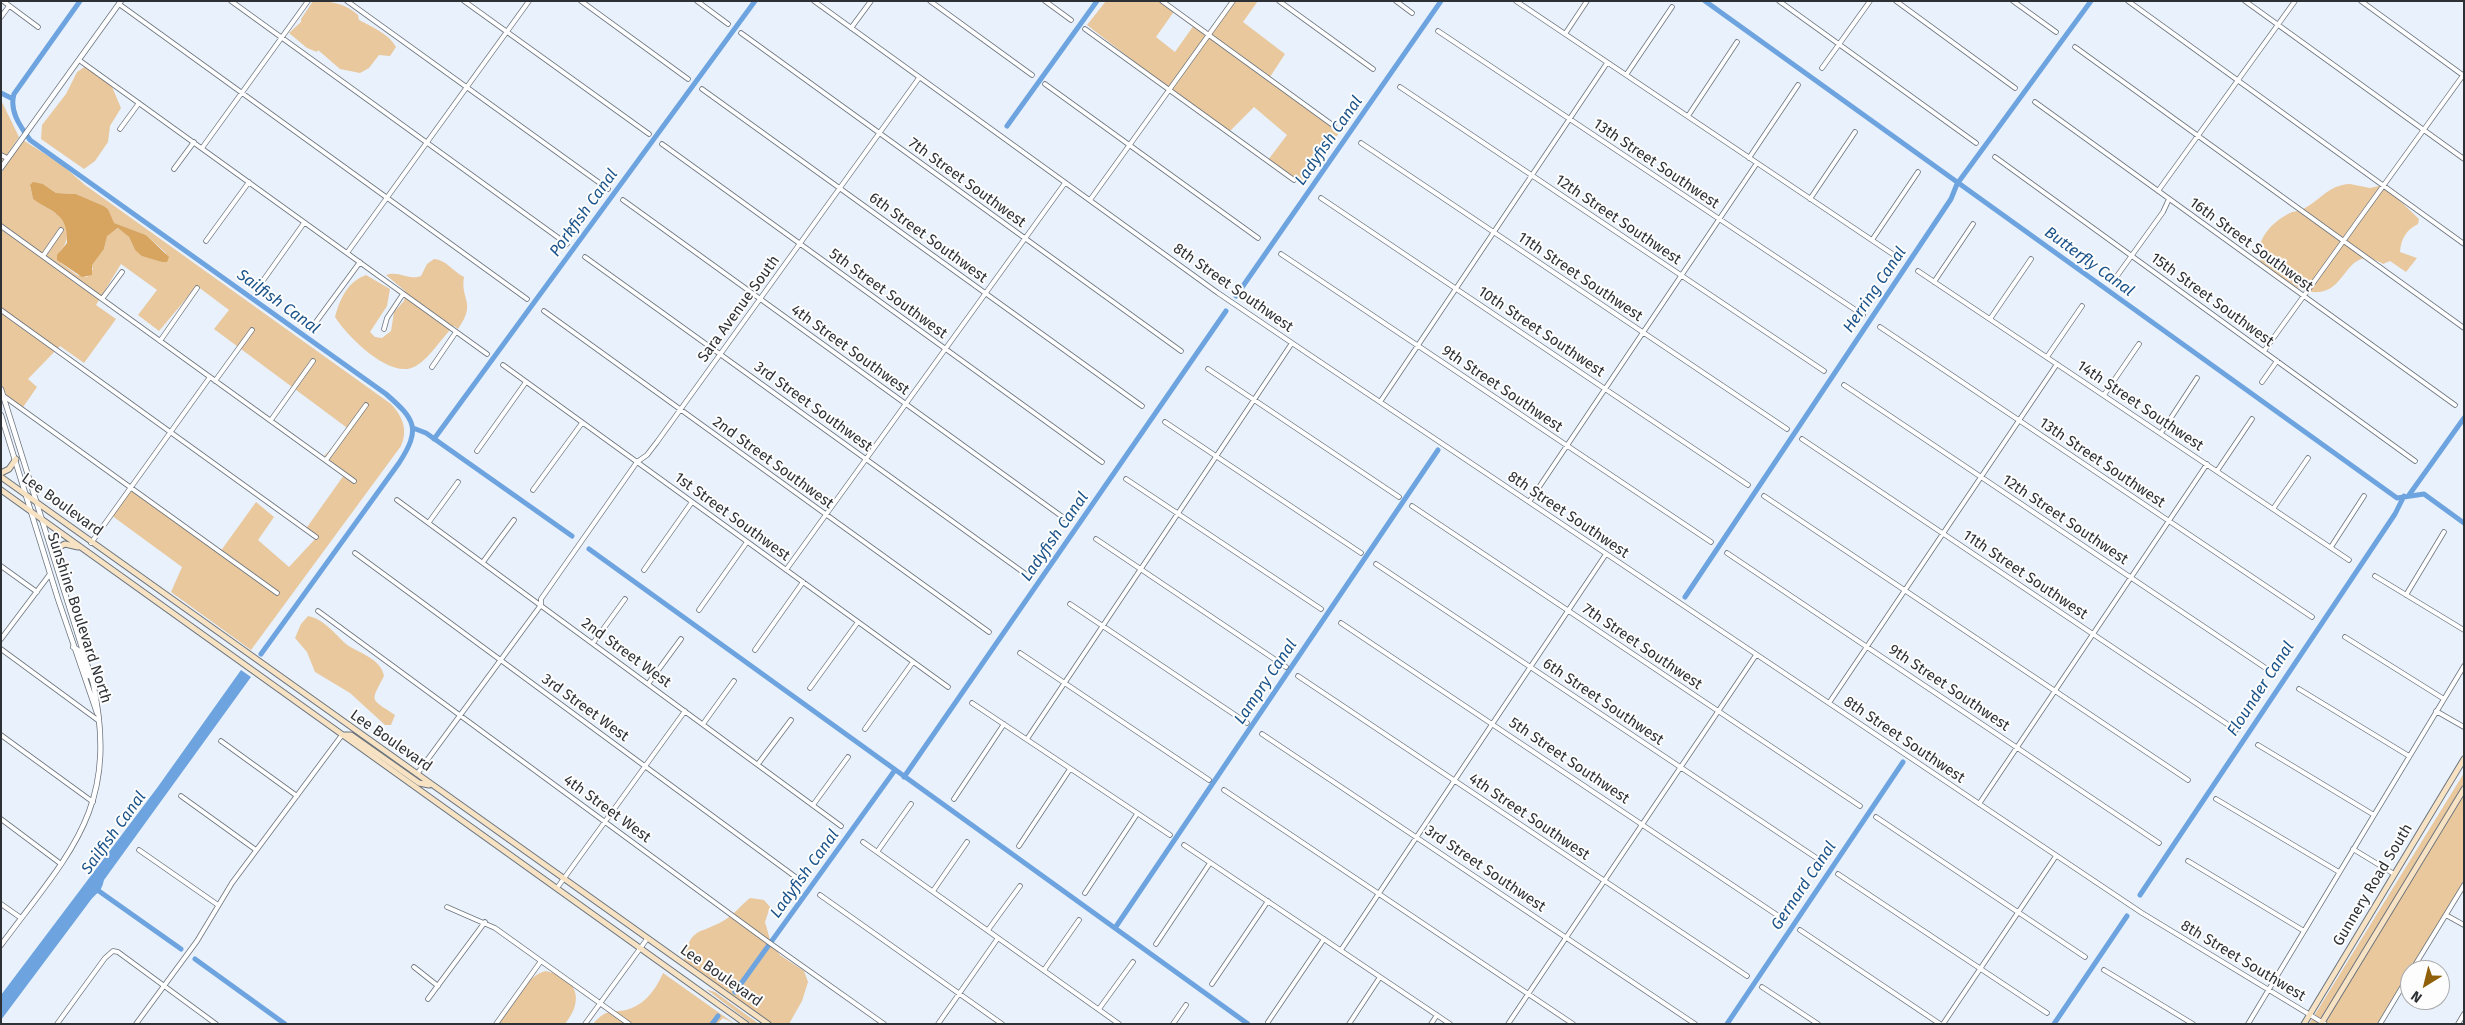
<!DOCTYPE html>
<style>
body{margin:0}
#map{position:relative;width:2465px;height:1025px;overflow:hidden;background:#e8f1fc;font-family:"Fira Sans",sans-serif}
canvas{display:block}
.frame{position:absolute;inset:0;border:2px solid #2d3135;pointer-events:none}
.north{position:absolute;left:2400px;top:960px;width:50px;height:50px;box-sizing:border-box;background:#fdfdfd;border:1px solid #aaabad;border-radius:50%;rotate:216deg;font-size:14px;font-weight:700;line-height:20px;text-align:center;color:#2d3135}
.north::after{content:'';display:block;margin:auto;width:18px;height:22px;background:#8f5f0a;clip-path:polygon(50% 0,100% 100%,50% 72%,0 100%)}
</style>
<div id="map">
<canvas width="2465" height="1025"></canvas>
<div class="frame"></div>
<div class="north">N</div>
</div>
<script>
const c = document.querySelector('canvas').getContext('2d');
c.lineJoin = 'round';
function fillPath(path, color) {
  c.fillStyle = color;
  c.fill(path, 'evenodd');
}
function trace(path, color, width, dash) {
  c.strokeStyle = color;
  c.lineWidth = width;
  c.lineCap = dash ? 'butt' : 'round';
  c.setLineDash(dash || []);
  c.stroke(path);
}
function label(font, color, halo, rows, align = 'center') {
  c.font = font + ' "Fira Sans",sans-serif';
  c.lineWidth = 4;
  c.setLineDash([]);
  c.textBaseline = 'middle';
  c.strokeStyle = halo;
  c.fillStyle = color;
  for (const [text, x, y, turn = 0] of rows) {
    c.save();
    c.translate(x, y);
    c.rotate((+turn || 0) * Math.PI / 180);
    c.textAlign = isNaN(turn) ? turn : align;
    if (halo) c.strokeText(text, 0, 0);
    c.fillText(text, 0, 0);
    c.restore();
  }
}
const green = new Path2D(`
 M 313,1 C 330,1 345,3 358,15 L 359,20 C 372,27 388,33 396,47 L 390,56 L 379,55 L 369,68 L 360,73 L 340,69 L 318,50 L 317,52 L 307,48 L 289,33 L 301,22 L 301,19 Z
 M 1106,1 L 1164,1 L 1175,10 L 1156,37 L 1175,52 L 1194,25 L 1209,36 L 1233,1 L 1258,1 L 1243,22 L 1285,54 L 1270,77 L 1341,130 L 1302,186 L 1268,160 L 1287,135 L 1254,107 L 1227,134 L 1087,25 Z
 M 87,65 L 110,82 L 121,108 L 110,126 L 108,142 L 95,161 L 84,169 L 41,139 L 42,125 L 66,94 L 77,72 Z
 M 1,100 L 19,137 L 1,164 Z
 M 23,140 L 61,164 L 85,185 L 391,404 C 403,417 408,430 401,446 L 251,650 L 171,592 L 182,567 L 111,515 L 130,488 L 220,552 L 256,502 L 274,517 L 258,540 L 289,567 L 316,538 L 305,530 L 344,475 L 324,456 L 350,430 L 214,329 L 229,310 L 197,286 L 159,331 L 138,315 L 157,290 L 121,264 L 96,305 L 116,319 L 84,363 L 60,346 L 28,379 L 37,387 L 21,410 L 9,401 L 1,383 L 1,173 ZM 43,184 L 56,193 L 76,194 L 104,206 L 108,209 L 113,223 L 146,235 L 166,253 L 162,262 L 135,250 L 129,237 L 119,228 L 107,235 L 104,249 L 91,265 L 93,269 L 87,277 L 77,275 L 61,263 L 60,251 C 70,241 68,230 63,218 L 33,199 L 30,186 Z
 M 2350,184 L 2370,188 L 2379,186 L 2397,198 L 2419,219 L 2418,224 C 2406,230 2401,239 2400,252 L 2417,258 L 2406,272 L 2390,261 L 2383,264 C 2347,242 2348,290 2319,292 C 2299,294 2276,274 2261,263 C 2252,242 2273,220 2292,212 C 2296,211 2300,211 2303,209 C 2321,200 2328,185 2350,184 Z
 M 434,259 C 447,260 452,271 464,277 C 460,300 477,302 458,329 L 454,326 C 441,338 432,356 416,366 C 391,381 348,337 335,317 C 340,299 347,282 366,275 L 390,289 L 387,306 L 370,332 L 375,337 L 382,338 L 391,331 L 394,312 L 404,301 L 405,291 L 386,275 C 399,270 409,281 421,276 L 427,264 Z
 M 308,616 C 324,619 335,634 346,644 C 358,653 381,658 384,676 C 370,703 370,698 395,715 L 391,725 L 385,725 L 350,693 L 315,672 L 307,652 L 295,638 L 301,624 Z
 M 2464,773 L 2464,784 L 2318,1024 L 2309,1024 Z
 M 2464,794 L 2464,881 L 2377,1024 L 2324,1024 Z
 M 750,898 L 764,900 L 770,907 L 765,922 L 771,943 L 780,955 L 804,971 L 808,982 L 802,1001 L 789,1024 L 772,1024 L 684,961 C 690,927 698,935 723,921 C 733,916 741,905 750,898 Z
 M 546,971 C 577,978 585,999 565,1024 L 498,1024 C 509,1009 527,974 546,971 Z
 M 663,973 L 735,1024 L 723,1018 L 717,1024 L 593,1024 C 609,1005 615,1015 632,1008 C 647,1002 657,987 663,973 Z
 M 706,989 L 715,992 L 759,1024 L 752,1024 Z`);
const forest = new Path2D(`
 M 33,182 L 43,184 L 56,193 L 76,194 L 104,206 L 108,209 L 114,223 L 146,235 L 169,257 L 167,262 L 162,262 L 142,256 L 135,250 L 129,237 L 118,228 L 107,236 L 104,249 L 92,265 L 92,275 L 82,277 L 57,260 L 57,255 L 67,243 C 68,213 54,214 33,199 L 30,185 Z`);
const water = new Path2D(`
 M 241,670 L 251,677 L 104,880 C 101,893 98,891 90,901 L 1,1020 L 1,995 L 157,788 Z`);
const canal = new Path2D(`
 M 80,1 L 14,94 C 9,111 20,126 30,140 L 386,394 C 416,420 421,429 399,463 L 261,654
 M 1705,1 L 2397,498 L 2424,494 L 2464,523
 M 1,93 L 13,99
 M 1007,126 L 1097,1
 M 1236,296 L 1441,1
 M 413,428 L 426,433 L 572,536
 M 434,439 L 755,1
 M 2409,495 L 2464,418
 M 589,549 L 1248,1024
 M 1685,597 L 1951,199 L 1957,184 L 2091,1
 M 904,777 L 1226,311
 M 96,889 L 181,949
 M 2140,895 L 2395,514 L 2404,496
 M 1115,928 L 1438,450
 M 195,959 L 285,1024
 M 735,992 L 895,770
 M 712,1024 L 718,1016
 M 1727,1024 L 1903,762
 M 2054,1024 L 2127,916`);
const minor = new Path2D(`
 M 3,1 L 38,27
 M 231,1 L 567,244
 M 347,1 L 608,189
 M 464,1 L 649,134
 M 581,1 L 688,79
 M 697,1 L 728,24
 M 814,1 L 1218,293 L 1292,343 L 2142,913 L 2325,1024
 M 930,1 L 1032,75
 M 1045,1 L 1071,20
 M 1162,1 L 1334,126
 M 1279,1 L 1373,69
 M 1396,1 L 1412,13
 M 1516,1 L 1900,259
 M 1779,1 L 1976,143
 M 1896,1 L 2015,88
 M 2013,1 L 2056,32
 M 2128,1 L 2464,244
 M 2245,1 L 2464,159
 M 2361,1 L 2464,76
 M 119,4 L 527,299
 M 1,17 L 9,6
 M 851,28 L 871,1
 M 1085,29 L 1294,180
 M 1438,31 L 1863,315
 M 741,33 L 1181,351
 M 1565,34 L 1587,1
 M 2075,47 L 2464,328
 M 79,60 L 487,354
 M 1822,68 L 1870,1
 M 1626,75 L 1672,7
 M 1045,84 L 1258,238
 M 1400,87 L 1824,371
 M 702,89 L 1142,406
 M 2035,102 L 2455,405
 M 1688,116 L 1737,42
 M 120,129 L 139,103
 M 1361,143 L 1787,429
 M 662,144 L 1102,462
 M 202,148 L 308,1
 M 1,155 L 7,158
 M 1995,157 L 2415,461
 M 1749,158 L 1798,85
 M 174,169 L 194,142
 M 2158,191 L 2295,1
 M 1321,198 L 1748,485
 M 1810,199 L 1855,132
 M 623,200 L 1064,518
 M 1090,200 L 1233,1
 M 1,226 L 354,481
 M 1872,240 L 1918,172
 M 206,241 L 249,182
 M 347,253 L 529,1
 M 1281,254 L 1711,542
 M 43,256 L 61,230
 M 585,257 L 1027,575
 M 1918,271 L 2349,560
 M 2117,276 L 2163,212 L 2169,199
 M 262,282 L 304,223
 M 1934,282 L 1973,224
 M 102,299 L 122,272
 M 1,310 L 316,537
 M 544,311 L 989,632
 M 1990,319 L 2031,259
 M 316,322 L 360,262
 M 1880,327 L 2312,617
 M 384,329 L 387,318 L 403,294
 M 160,341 L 197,288
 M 2264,351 L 2464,74
 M 2047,357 L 2082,306
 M 503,365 L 948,687
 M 432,367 L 456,332
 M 1208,369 L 1399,497
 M 215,381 L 252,330
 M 2262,382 L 2277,361
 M 1844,385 L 2273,673
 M 2104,395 L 2139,344
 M 5,397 L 277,593
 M 1380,402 L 1607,63
 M 271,420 L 313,361
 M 1165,422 L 1361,553
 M 2161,433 L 2197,378
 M 1802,439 L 2236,730
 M 477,451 L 526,382
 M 326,460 L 366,405
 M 2217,471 L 2252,419
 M 1126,479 L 1321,609
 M 533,490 L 582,423
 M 1764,496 L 2188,780
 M 397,500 L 841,826
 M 1529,502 L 1757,163
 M 1412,506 L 1860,806
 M 2273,509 L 2308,458
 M 429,522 L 458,482
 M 1096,539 L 1286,667
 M 91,543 L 210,377
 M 2331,547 L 2364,496
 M 355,553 L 801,881
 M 1727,553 L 2159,843
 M 483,562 L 514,520
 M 1376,564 L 1818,859
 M 1,566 L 37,592
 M 644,570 L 692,502
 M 786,570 L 1065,183
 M 2375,576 L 2464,630
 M 2406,595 L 2444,532
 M 1070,604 L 1247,723
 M 699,610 L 747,542
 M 318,611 L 767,941 L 884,1024
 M 1341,623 L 1783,919
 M 2345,637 L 2444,699
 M 1,639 L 50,574
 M 593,643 L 625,599
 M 1,649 L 99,721
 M 755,650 L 803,582
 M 1020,653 L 1209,780
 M 1298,676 L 1747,976
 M 648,684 L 681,639
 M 810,688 L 858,622
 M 2299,689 L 2409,756
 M 972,703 L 1170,835
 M 1829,703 L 2057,364
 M 2436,711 L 2464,727
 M 703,724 L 734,681
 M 865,729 L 913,662
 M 1262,734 L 1695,1024
 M 1,735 L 93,802
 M 1027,739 L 1292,343
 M 221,741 L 297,796
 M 2258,745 L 2374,815
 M 758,764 L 791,720
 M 417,774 L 541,605 L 541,599 L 637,462 L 647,455 L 657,442 L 919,78
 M 1224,790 L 1573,1024
 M 181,796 L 256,850
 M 954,799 L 1004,724
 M 2216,799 L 2339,872
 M 1979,804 L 2207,464
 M 813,805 L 848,757
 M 1876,817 L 2085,957
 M 1,819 L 61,864
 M 863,842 L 1119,1024
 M 1184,845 L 1450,1024
 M 1019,846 L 1070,769
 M 2353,849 L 2394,874
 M 139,850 L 218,905
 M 877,852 L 911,804
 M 2188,861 L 2304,931
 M 1838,874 L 2047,1013
 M 557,888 L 685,711
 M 933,891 L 967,842
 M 1085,893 L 1137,814
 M 820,895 L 1002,1024
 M 1,904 L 21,918
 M 447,907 L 495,928 L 629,1024
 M 2446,915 L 2464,925
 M 988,930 L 1020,886
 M 1800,930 L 1940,1024
 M 1156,944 L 1210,863
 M 1341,950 L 1606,554
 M 414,967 L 438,986
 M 1044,970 L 1079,920
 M 2104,970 L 2193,1024
 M 2412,970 L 2464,885
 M 1212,984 L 1268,901
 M 1762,987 L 1818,1024
 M 428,999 L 485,922
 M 1099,1009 L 1133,962
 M 1268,1022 L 1324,939
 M 57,1024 L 105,958 L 113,951 L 118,952 L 216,1024
 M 136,1024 L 197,941 L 232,883 L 342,735
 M 496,1024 L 541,961
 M 585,1024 L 647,939
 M 938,1024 L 998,938
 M 1173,1024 L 1186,1005
 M 1349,1024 L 1380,977
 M 1431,1024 L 1437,1015
 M 1508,1024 L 1756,655
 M 1943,1024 L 2056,856
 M 2248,1024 L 2464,666
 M 2380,1024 L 2410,974
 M 2458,1024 L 2464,1014`);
const tertiary = new Path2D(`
 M 1,168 L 121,1
 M 1,389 L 93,683 C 120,808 70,852 1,945
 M 1,415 L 58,599 L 97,713
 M 73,647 L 78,650 L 88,676`);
const secondary = new Path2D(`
 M 1,473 L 9,469 L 16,459
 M 1,477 L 768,1024
 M 1,490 L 746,1024
 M 57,563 L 57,548 L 65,544 L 78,547
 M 342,735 L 351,735 L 419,783 L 429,785
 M 2304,1024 L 2464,759
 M 2321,1024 L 2464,789`);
const streetNames = [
 ["13th Street Southwest",1656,164,34],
 ["7th Street Southwest",967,183,36],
 ["12th Street Southwest",1618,220,34],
 ["6th Street Southwest",928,238,36],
 ["16th Street Southwest",2251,245,36],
 ["11th Street Southwest",1580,277,34],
 ["8th Street Southwest",1233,288,35],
 ["5th Street Southwest",888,294,36],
 ["15th Street Southwest",2212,300,36],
 ["Sara Avenue South",739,309,-54],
 ["10th Street Southwest",1541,332,34],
 ["4th Street Southwest",850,350,36],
 ["9th Street Southwest",1502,389,34],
 ["14th Street Southwest",2140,406,34],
 ["3rd Street Southwest",813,407,36],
 ["2nd Street Southwest",773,463,36],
 ["13th Street Southwest",2102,463,34],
 ["Lee Boulevard",62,505,36],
 ["8th Street Southwest",1568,515,34],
 ["1st Street Southwest",732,517,36],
 ["12th Street Southwest",2065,520,34],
 ["11th Street Southwest",2025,575,34],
 ["Sunshine Boulevard North",79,618,72],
 ["7th Street Southwest",1642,647,34],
 ["2nd Street West",626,653,36],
 ["9th Street Southwest",1949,688,34],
 ["6th Street Southwest",1603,702,34],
 ["3rd Street West",585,708,36],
 ["8th Street Southwest",1904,740,34],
 ["Lee Boulevard",391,741,35],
 ["5th Street Southwest",1569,761,34],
 ["4th Street West",607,809,36],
 ["4th Street Southwest",1529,817,34],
 ["3rd Street Southwest",1485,869,34],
 ["Gunnery Road South",2373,885,-59],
 ["8th Street Southwest",2243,961,31],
 ["Lee Boulevard",721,976,35]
];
const waterNames = [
 ["Ladyfish Canal",1329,141,-55],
 ["Porkfish Canal",584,213,-54],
 ["Butterfly Canal",2089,262,36],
 ["Herring Canal",1875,290,-56],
 ["Sailfish Canal",278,302,36],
 ["Ladyfish Canal",1055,537,-55],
 ["Lampry Canal",1266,682,-56],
 ["Flounder Canal",2261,689,-57],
 ["Sailfish Canal",114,833,-54],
 ["Ladyfish Canal",805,874,-54],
 ["Gernard Canal",1804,886,-56]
];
fillPath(green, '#e9c89e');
fillPath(forest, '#d7a55f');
fillPath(water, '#6da4df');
trace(canal, '#6da4df', 5);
trace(minor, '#6c747d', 5.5);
trace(tertiary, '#6c747d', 6);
trace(secondary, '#6c747d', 7);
trace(minor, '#fff', 4);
trace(tertiary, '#fff', 4.5);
trace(secondary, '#f7e3c4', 5);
label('15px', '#2d3135', '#fdfdfd', streetNames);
label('italic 16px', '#1a538a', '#fdfdfd', waterNames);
</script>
